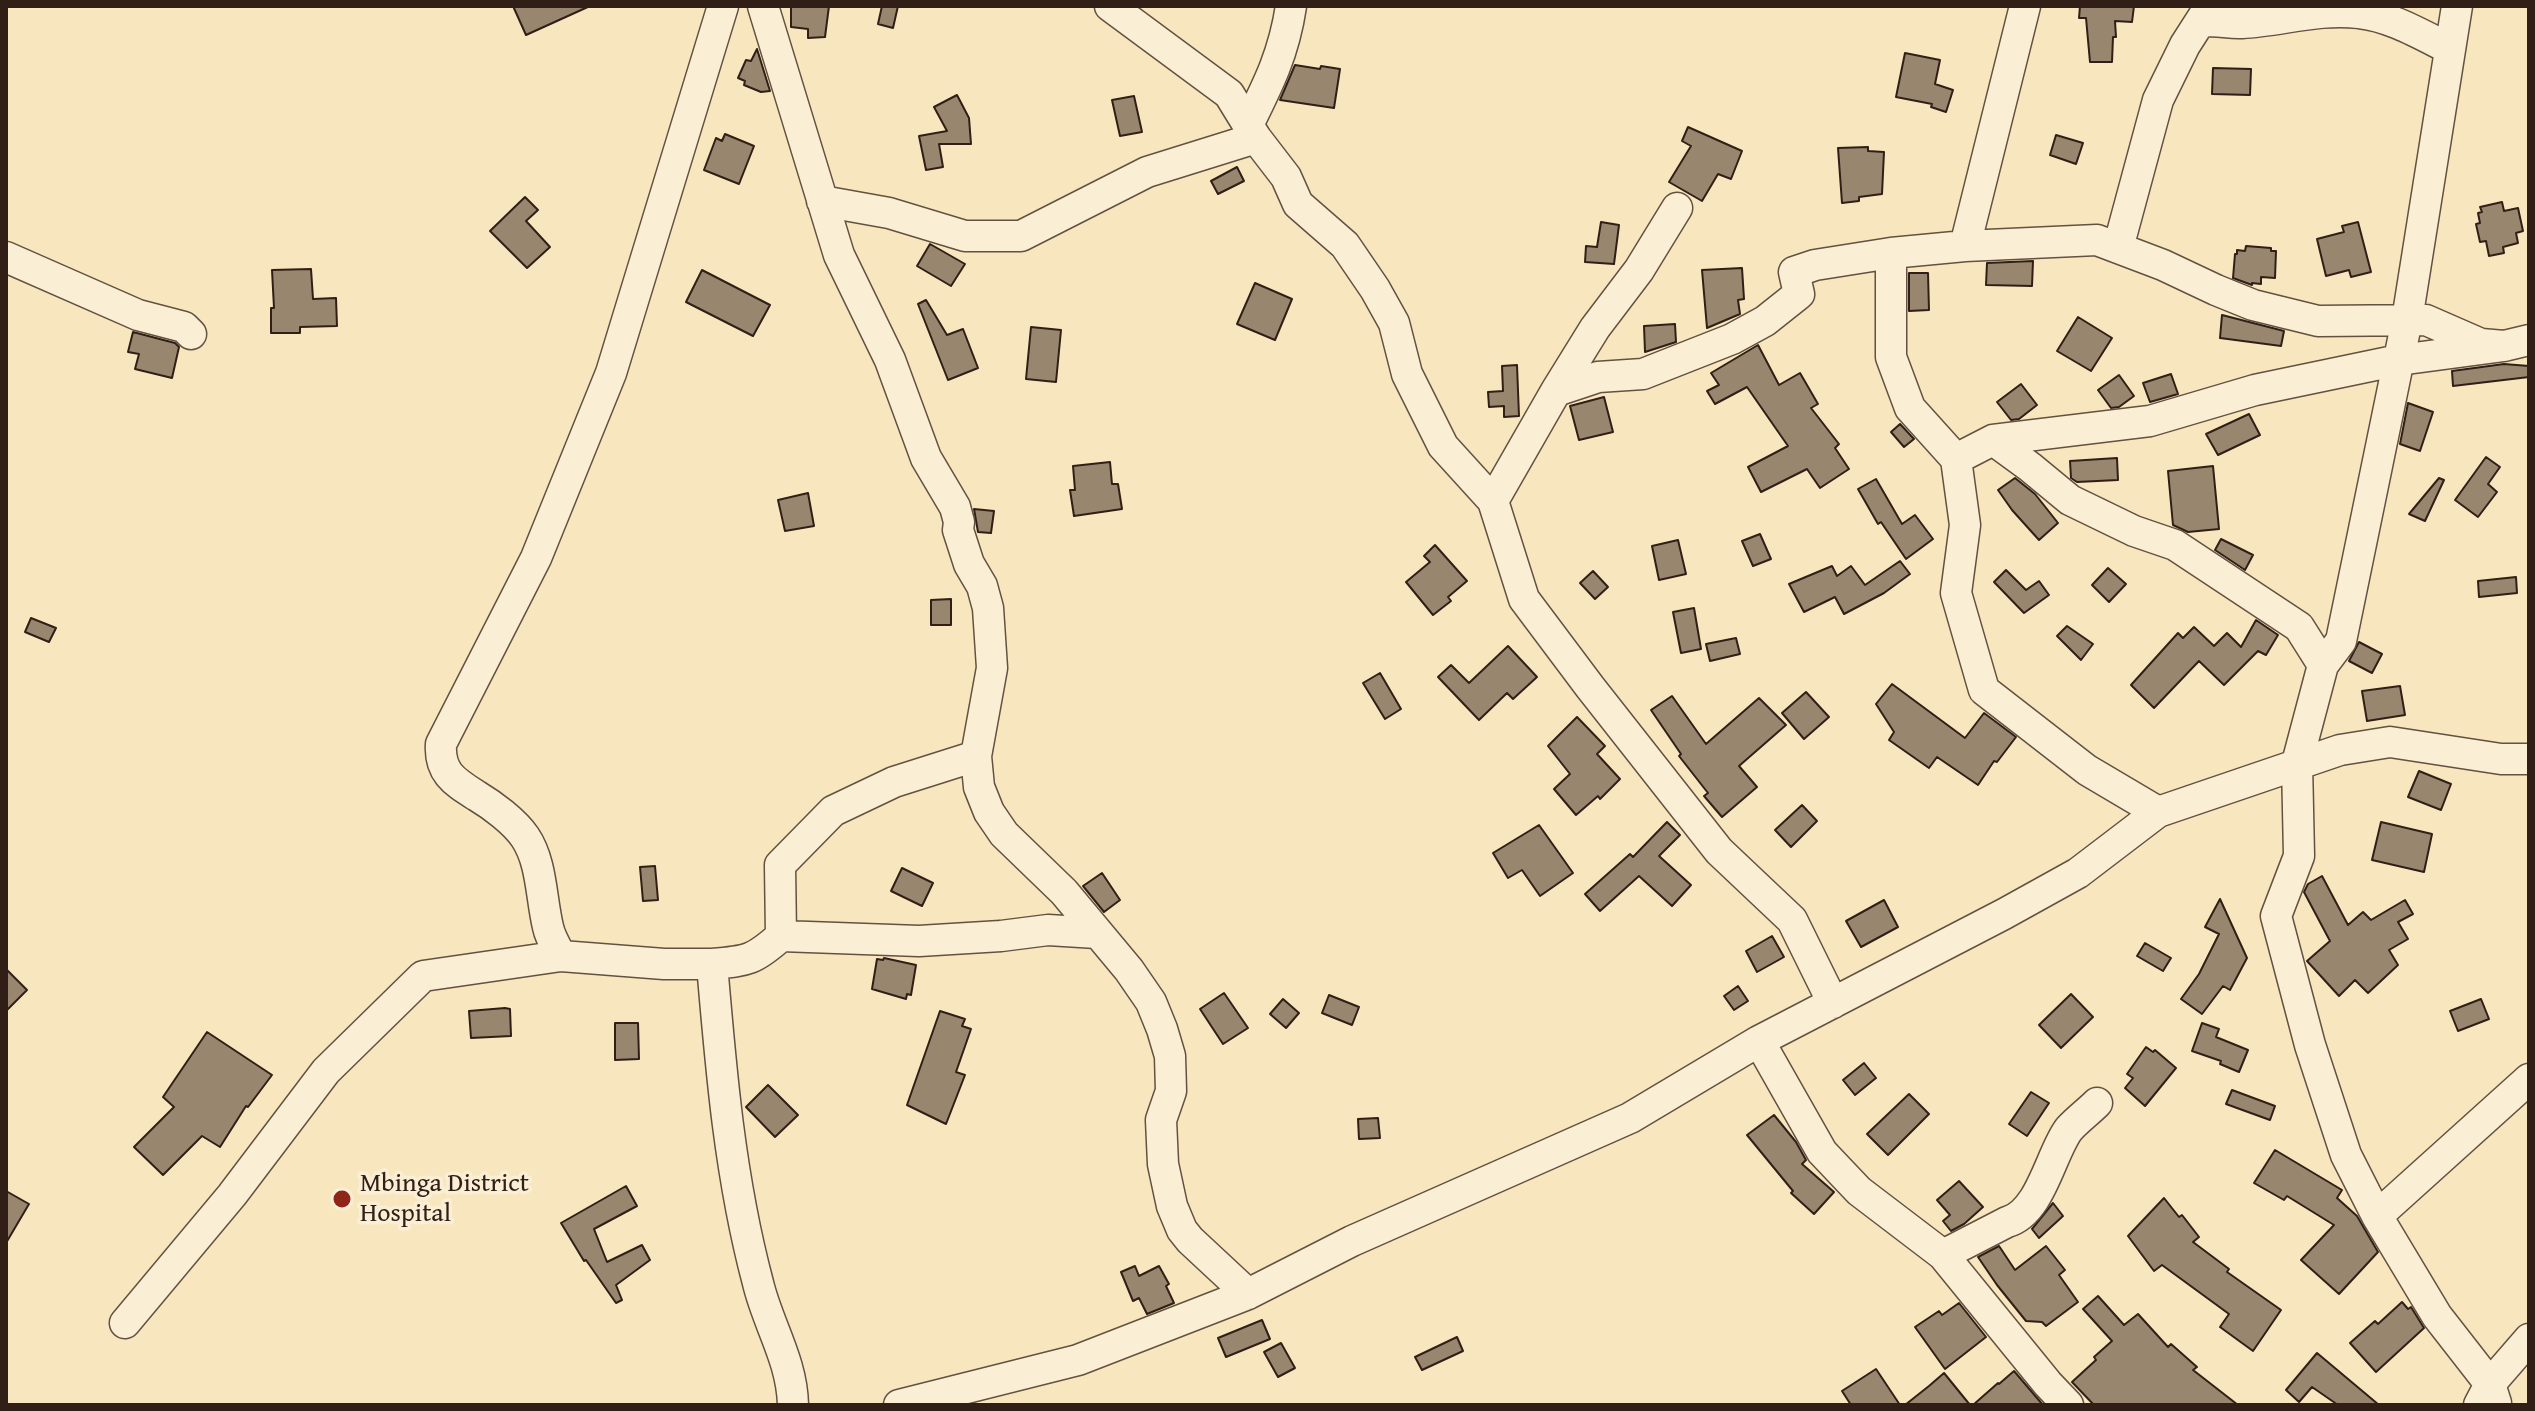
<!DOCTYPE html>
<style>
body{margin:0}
#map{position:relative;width:2535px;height:1411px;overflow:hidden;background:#f8e6be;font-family:"Gentium Book Plus",serif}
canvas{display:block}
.frame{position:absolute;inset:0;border:8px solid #311f17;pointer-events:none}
</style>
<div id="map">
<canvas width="2535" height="1411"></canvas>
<div class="frame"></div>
</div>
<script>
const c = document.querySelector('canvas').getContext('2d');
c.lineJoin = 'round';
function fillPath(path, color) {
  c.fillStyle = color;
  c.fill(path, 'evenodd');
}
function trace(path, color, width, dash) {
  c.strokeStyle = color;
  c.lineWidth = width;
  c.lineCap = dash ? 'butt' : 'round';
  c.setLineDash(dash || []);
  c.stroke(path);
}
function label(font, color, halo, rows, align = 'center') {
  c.font = font + ' "Gentium Book Plus",serif';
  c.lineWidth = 7;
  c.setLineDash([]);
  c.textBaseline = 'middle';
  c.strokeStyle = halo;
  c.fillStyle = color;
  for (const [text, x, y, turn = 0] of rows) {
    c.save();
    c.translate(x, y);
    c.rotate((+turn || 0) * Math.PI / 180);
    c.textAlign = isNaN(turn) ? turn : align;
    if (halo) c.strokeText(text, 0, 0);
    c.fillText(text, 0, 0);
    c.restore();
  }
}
const building = new Path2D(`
 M 513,6 L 590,6 L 526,35 Z
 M 791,6 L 829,6 L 825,37 L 808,38 L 808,29 L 791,27 Z
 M 882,6 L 898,6 L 893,28 L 878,24 Z
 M 2080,6 L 2134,6 L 2132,22 L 2115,21 L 2116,37 L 2113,37 L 2112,62 L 2090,62 L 2086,18 L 2079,18 Z
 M 757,49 L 770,91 L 761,92 L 744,85 L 745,81 L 738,78 L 746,60 L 751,61 Z
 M 1905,53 L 1940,60 L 1935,84 L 1953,90 L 1946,112 L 1931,107 L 1932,104 L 1896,97 Z
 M 1295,65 L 1320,69 L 1321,66 L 1340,69 L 1334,108 L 1280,100 Z
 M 2213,68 L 2251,69 L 2250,95 L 2212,94 Z
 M 957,95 L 969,118 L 971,144 L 939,144 L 943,167 L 926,170 L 919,136 L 947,131 L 934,107 Z
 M 1134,96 L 1142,132 L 1120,136 L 1112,100 Z
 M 1688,127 L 1742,151 L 1731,179 L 1718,174 L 1702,201 L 1669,182 L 1691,146 L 1682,141 Z
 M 725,134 L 754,146 L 739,184 L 704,170 L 716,138 L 722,141 Z
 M 2056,135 L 2083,143 L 2076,164 L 2050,155 Z
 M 1868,147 L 1868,151 L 1884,152 L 1882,194 L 1859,197 L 1859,201 L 1842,203 L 1838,148 Z
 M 1237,167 L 1244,181 L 1218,194 L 1211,181 Z
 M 525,197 L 538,210 L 526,221 L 550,247 L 527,268 L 490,231 Z
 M 2502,202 L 2504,211 L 2518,208 L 2523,231 L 2516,233 L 2518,243 L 2503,247 L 2504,253 L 2489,256 L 2486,241 L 2480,242 L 2476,224 L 2480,223 L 2478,213 L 2482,212 L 2480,207 Z
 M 1601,222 L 1619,225 L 1614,264 L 1585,262 L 1586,246 L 1597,247 Z
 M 2358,222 L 2371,272 L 2351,277 L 2349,270 L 2326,276 L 2317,239 L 2344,232 L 2342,226 Z
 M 930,244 L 965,264 L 951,286 L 917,266 Z
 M 2246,246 L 2271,248 L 2271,251 L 2276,251 L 2275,278 L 2261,277 L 2261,284 L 2252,283 L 2252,285 L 2233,278 L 2235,254 L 2237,254 L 2237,250 L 2245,251 Z
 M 2033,261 L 2032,286 L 1986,285 L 1987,263 Z
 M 1742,268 L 1744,299 L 1738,300 L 1740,314 L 1707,328 L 1702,270 Z
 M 311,269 L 313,299 L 336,298 L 337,326 L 300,327 L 300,333 L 271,333 L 271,308 L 274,308 L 272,270 Z
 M 702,270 L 770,305 L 753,336 L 686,302 Z
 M 1909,273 L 1928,273 L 1929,310 L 1909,311 Z
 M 1255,283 L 1292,299 L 1275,340 L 1237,324 Z
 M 926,300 L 947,335 L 963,329 L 978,368 L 948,380 L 918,304 Z
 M 2222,315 L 2284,331 L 2281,346 L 2220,338 Z
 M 2078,317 L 2112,338 L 2091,371 L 2057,351 Z
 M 1675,324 L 1676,342 L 1645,352 L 1644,326 Z
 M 1031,327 L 1061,330 L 1056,382 L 1026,379 Z
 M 133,332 L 175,343 L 179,347 L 172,378 L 135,369 L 139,354 L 128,352 Z
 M 1758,345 L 1779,385 L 1800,373 L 1818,404 L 1811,408 L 1839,444 L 1835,448 L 1849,469 L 1820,488 L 1807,469 L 1761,492 L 1748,467 L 1788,446 L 1747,387 L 1715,404 L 1707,391 L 1719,385 L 1711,373 Z
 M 2504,364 L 2529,366 L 2529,377 L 2453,386 L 2452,371 Z
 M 1517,365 L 1519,416 L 1504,417 L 1504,406 L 1489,407 L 1488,392 L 1503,391 L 1502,366 Z
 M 2171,374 L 2178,394 L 2150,402 L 2143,383 Z
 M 2119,375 L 2134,396 L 2119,407 L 2111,408 L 2098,390 Z
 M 2021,384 L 2037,405 L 2019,419 L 2011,420 L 1997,402 Z
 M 1604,397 L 1613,432 L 1579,440 L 1570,406 Z
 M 2408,403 L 2433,412 L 2420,451 L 2400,444 Z
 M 2249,414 L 2260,435 L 2218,455 L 2206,434 Z
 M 1900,424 L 1914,439 L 1904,447 L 1891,432 Z
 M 2486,457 L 2500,467 L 2488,484 L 2497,492 L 2478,517 L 2455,500 Z
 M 2117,458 L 2118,480 L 2077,482 L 2071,478 L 2070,461 Z
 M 1110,462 L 1112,484 L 1118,484 L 1122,509 L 1074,516 L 1070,490 L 1075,490 L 1073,466 Z
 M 2213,466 L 2219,529 L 2188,532 L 2173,525 L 2168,471 Z
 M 2015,478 L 2035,494 L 2058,523 L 2039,540 L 2012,510 L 1998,490 Z
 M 2439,478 L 2444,480 L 2425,521 L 2409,514 Z
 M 1876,479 L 1902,524 L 1915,515 L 1933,539 L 1906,559 L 1881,522 L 1878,524 L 1858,489 Z
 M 808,493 L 814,526 L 785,531 L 778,500 Z
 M 974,509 L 994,511 L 991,533 L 978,532 Z
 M 1760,534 L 1771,559 L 1753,566 L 1742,541 Z
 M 2221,539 L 2253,555 L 2245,570 L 2215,550 Z
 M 1678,540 L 1686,574 L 1659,580 L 1652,546 Z
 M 1435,545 L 1467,581 L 1448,597 L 1451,601 L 1433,615 L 1406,582 L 1430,562 L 1424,556 Z
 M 1900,561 L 1910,574 L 1884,593 L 1844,614 L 1835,597 L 1804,612 L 1789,584 L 1832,566 L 1837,576 L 1851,566 L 1865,585 Z
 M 2108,568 L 2126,584 L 2109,602 L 2092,585 Z
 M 2006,570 L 2026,590 L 2039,581 L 2049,595 L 2024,613 L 1994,582 Z
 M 1593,571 L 1608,587 L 1595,599 L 1580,583 Z
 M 2516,577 L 2517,593 L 2479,597 L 2478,581 Z
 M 951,599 L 951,625 L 931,625 L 931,600 Z
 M 1694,608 L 1701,649 L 1681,653 L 1673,612 Z
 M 31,618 L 56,628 L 49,642 L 25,632 Z
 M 2256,620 L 2278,635 L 2266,655 L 2258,651 L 2224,685 L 2199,661 L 2154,708 L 2131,685 L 2178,633 L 2183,638 L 2194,627 L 2214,646 L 2227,633 L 2241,647 Z
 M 2067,626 L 2093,644 L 2081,660 L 2057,636 Z
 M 1736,638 L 1740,654 L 1710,661 L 1706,644 Z
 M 2359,642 L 2382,654 L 2372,673 L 2349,661 Z
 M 1508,646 L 1537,677 L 1513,699 L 1507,693 L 1479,720 L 1438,677 L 1451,665 L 1469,683 Z
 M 1380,673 L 1401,709 L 1385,719 L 1363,683 Z
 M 1892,684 L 1965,738 L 1984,713 L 2016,737 L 1997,762 L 1994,761 L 1978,785 L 1937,757 L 1929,768 L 1889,740 L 1894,732 L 1876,704 Z
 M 2400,686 L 2405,715 L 2367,721 L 2362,691 Z
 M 1806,692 L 1829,717 L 1804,739 L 1782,713 Z
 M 1672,696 L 1706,744 L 1759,698 L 1786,725 L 1739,766 L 1757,787 L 1722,817 L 1704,796 L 1708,793 L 1679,756 L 1681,754 L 1651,710 Z
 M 1577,717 L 1605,746 L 1597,754 L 1620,779 L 1600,799 L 1598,796 L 1576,815 L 1554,789 L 1570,774 L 1548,746 Z
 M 2419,771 L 2451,784 L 2441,810 L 2408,797 Z
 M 1802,805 L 1817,821 L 1791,847 L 1775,830 Z
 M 1667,822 L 1680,835 L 1659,856 L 1691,885 L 1672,906 L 1639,876 L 1600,911 L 1585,894 L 1630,854 L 1633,857 Z
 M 2381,822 L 2432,834 L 2424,872 L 2372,860 Z
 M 1539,825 L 1573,873 L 1540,896 L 1522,870 L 1508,878 L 1493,853 Z
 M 655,866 L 658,900 L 643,901 L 640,867 Z
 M 902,868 L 933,883 L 922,906 L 891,891 Z
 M 1102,873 L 1120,900 L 1104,912 L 1083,886 Z
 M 2322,876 L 2348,925 L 2363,912 L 2371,920 L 2405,900 L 2413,914 L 2398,922 L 2408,939 L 2389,950 L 2398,965 L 2368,993 L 2355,980 L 2339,996 L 2307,961 L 2330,941 L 2304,892 L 2308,884 Z
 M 2220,899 L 2247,958 L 2230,990 L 2223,986 L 2202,1014 L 2181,999 L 2199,974 L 2219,934 L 2205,927 Z
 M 1884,900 L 1898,927 L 1861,947 L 1846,921 Z
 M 1772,936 L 1784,957 L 1757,972 L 1746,951 Z
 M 2145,943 L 2171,958 L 2163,971 L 2137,956 Z
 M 884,958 L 916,965 L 911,995 L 907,994 L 906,999 L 872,989 L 877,959 L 883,960 Z
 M 6,969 L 27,990 L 6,1011 Z
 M 1738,986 L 1748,1001 L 1734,1010 L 1724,996 Z
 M 1224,993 L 1248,1028 L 1223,1044 L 1200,1009 Z
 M 2071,994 L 2093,1017 L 2061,1048 L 2039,1025 Z
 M 1329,995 L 1359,1007 L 1352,1025 L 1322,1013 Z
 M 1283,999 L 1299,1013 L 1286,1028 L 1270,1014 Z
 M 2481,999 L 2489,1019 L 2458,1031 L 2450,1011 Z
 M 505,1008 L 510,1009 L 511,1036 L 471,1038 L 469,1011 Z
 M 940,1011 L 965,1019 L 962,1026 L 971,1029 L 956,1072 L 965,1075 L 946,1124 L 907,1105 Z
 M 615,1023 L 638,1023 L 639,1059 L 615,1060 Z
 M 2202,1023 L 2219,1029 L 2216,1037 L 2248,1050 L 2239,1072 L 2220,1064 L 2221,1061 L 2192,1051 Z
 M 207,1032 L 272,1075 L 248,1107 L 246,1106 L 220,1147 L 202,1136 L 163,1175 L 134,1147 L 174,1107 L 163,1097 Z
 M 2146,1047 L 2153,1052 L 2155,1050 L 2176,1068 L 2145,1106 L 2125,1088 L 2133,1078 L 2127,1074 Z
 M 1864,1063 L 1876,1078 L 1855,1095 L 1843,1080 Z
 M 768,1085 L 798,1115 L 775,1137 L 746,1107 Z
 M 2232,1090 L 2275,1106 L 2270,1120 L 2226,1104 Z
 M 2031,1092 L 2049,1103 L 2027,1136 L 2009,1124 Z
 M 1909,1094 L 1929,1114 L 1888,1155 L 1867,1134 Z
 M 1774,1115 L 1796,1142 L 1806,1160 L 1802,1164 L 1834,1192 L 1814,1214 L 1791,1193 L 1793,1191 L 1747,1135 Z
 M 1378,1118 L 1380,1138 L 1359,1139 L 1358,1119 Z
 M 2275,1150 L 2342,1190 L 2337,1198 L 2357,1216 L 2378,1252 L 2339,1294 L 2301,1260 L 2334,1225 L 2287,1196 L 2284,1200 L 2254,1183 Z
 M 1959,1181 L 1983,1207 L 1964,1224 L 1951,1231 L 1943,1221 L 1950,1215 L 1937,1200 Z
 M 626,1186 L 637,1206 L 594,1229 L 607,1262 L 642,1245 L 650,1260 L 616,1285 L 622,1300 L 616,1303 L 586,1260 L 584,1261 L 561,1223 Z
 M 6,1191 L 29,1204 L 6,1243 Z
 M 2164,1198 L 2179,1217 L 2182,1215 L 2199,1237 L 2193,1242 L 2229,1269 L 2227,1272 L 2281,1310 L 2253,1351 L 2220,1327 L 2229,1314 L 2162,1265 L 2154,1271 L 2128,1236 Z
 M 2053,1203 L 2063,1216 L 2039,1238 L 2032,1229 Z
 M 1999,1246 L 2015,1270 L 2046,1246 L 2065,1270 L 2059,1275 L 2078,1302 L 2046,1326 L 2042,1322 L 2026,1321 L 1997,1285 L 1978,1257 Z
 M 1135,1266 L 1139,1276 L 1159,1266 L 1169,1284 L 1166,1286 L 1174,1303 L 1147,1314 L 1139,1298 L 1133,1301 L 1121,1272 Z
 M 2098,1296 L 2124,1325 L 2138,1314 L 2168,1347 L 2171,1344 L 2197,1367 L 2193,1370 L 2238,1405 L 2094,1405 L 2072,1382 L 2096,1360 L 2094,1357 L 2112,1341 L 2083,1309 Z
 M 2402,1302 L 2408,1309 L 2411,1307 L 2424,1328 L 2376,1372 L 2350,1343 L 2375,1321 L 2378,1324 Z
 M 1959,1303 L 1986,1337 L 1945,1369 L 1915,1327 L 1939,1311 L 1942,1315 Z
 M 1262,1320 L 1270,1339 L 1226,1357 L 1218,1338 Z
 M 1457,1337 L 1463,1351 L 1422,1370 L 1415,1357 Z
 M 1281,1343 L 1295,1368 L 1278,1377 L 1264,1352 Z
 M 2317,1353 L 2379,1405 L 2338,1405 L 2312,1387 L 2299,1402 L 2286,1390 Z
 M 1876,1369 L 1900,1405 L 1851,1405 L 1842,1391 Z
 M 2014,1371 L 2043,1405 L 1973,1405 L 1998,1383 L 1999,1384 Z
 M 1944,1373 L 1970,1405 L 1905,1405 L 1929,1386 Z`);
const minor = new Path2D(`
 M 763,6 L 839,255 L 890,360 L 926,458 L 955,507 L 959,522 L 958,530 L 969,564 L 982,586 L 988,608 L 992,668 L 976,756 L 979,787 L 989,812 L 1004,834 L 1064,892 L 1129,970 L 1151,1002 L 1162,1029 L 1170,1056 L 1171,1091 L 1161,1120 L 1163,1164 L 1172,1206 L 1182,1230 L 1190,1240 L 1248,1294
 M 1110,6 L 1229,94 L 1256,138 L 1286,177 L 1298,204 L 1345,245 L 1375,289 L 1394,323 L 1407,374 L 1443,446 L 1493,501 L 1524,599 L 1590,687 L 1719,851 L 1792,920 L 1833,1003
 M 2457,6 L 2407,320 L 2341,641 L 2323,665 L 2297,763 L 2299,856 L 2276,916 L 2310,1045 L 2346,1155 L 2377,1216 L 2437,1316 L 2490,1384 L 2479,1405
 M 2200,22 C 2218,19 2227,24 2242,23 C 2281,21 2319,8 2359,13 C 2390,16 2422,35 2450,49
 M 1248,125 C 1269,83 1284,53 1291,6
 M 822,201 L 889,213 L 965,236 L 1021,236 L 1147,172 L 1256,138
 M 1965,246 L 2025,6
 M 2118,248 L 2158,100 L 2185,45 L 2210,6
 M 1891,253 L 1891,357 L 1910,408 L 1956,459 L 1965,525 L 1956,593 L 1984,690 L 2087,770 L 2158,812
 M 6,257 L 138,315 L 184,327 L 191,334
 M 1556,391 L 1595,328 L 1639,270 L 1677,208
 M 1993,440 L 2030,467 L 2070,500 L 2134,531 L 2175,545 L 2299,627 L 2323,665
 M 1956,459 L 1993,440 L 2150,421 L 2255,390 L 2399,360 L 2504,346 L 2529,340
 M 1493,501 L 1556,391 L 1598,377 L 1643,374 L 1732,339 L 1765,321 L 1799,294 L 1794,272 L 1815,265 L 1891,253 L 1965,246 L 2097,240 L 2163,265 L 2216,290 L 2253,305 L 2318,321 L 2426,320 L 2481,344 L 2504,346
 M 781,936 L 780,865 L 833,811 L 894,782 L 976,756
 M 561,956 C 556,947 550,937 548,927 C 541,898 542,862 525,837 C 514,821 492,805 477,796 C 455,782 439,773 441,744 L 536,558 L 611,373 L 723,6
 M 712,964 C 748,961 754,960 781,936 L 919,941 L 1001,936 L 1048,930 L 1097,933
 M 1759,1041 L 1822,1152 L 1859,1191 L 1943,1255 L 2048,1384 L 2068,1405
 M 2377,1216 L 2529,1079
 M 1943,1255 L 2007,1222 C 2041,1213 2051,1152 2069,1129 C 2077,1120 2088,1112 2097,1103
 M 125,1323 L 232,1195 L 326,1071 L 423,976 L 561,956 L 664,964 L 712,964 C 721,1071 730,1178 758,1283 C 768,1325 792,1360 793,1405
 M 2496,1403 L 2490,1384 L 2529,1339
 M 899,1405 L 1078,1360 L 1248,1294 L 1352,1241 L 1630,1118 L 1759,1041 L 2004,914 L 2078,873 L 2158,812 L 2340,750 L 2390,742 L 2501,759 L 2529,759`);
const markers = [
 [342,1199,10,"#8f2418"]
];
const poiNames = [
 ["Mbinga District",360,1184],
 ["Hospital",360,1214]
];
fillPath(building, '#98866e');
trace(building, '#311f17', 2);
trace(minor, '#635141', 33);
trace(minor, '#faefd5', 30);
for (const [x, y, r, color] of markers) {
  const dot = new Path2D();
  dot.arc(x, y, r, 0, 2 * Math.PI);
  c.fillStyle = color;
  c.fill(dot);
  trace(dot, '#faefd5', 3);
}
label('26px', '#311f17', '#faefd5', poiNames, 'left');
</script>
